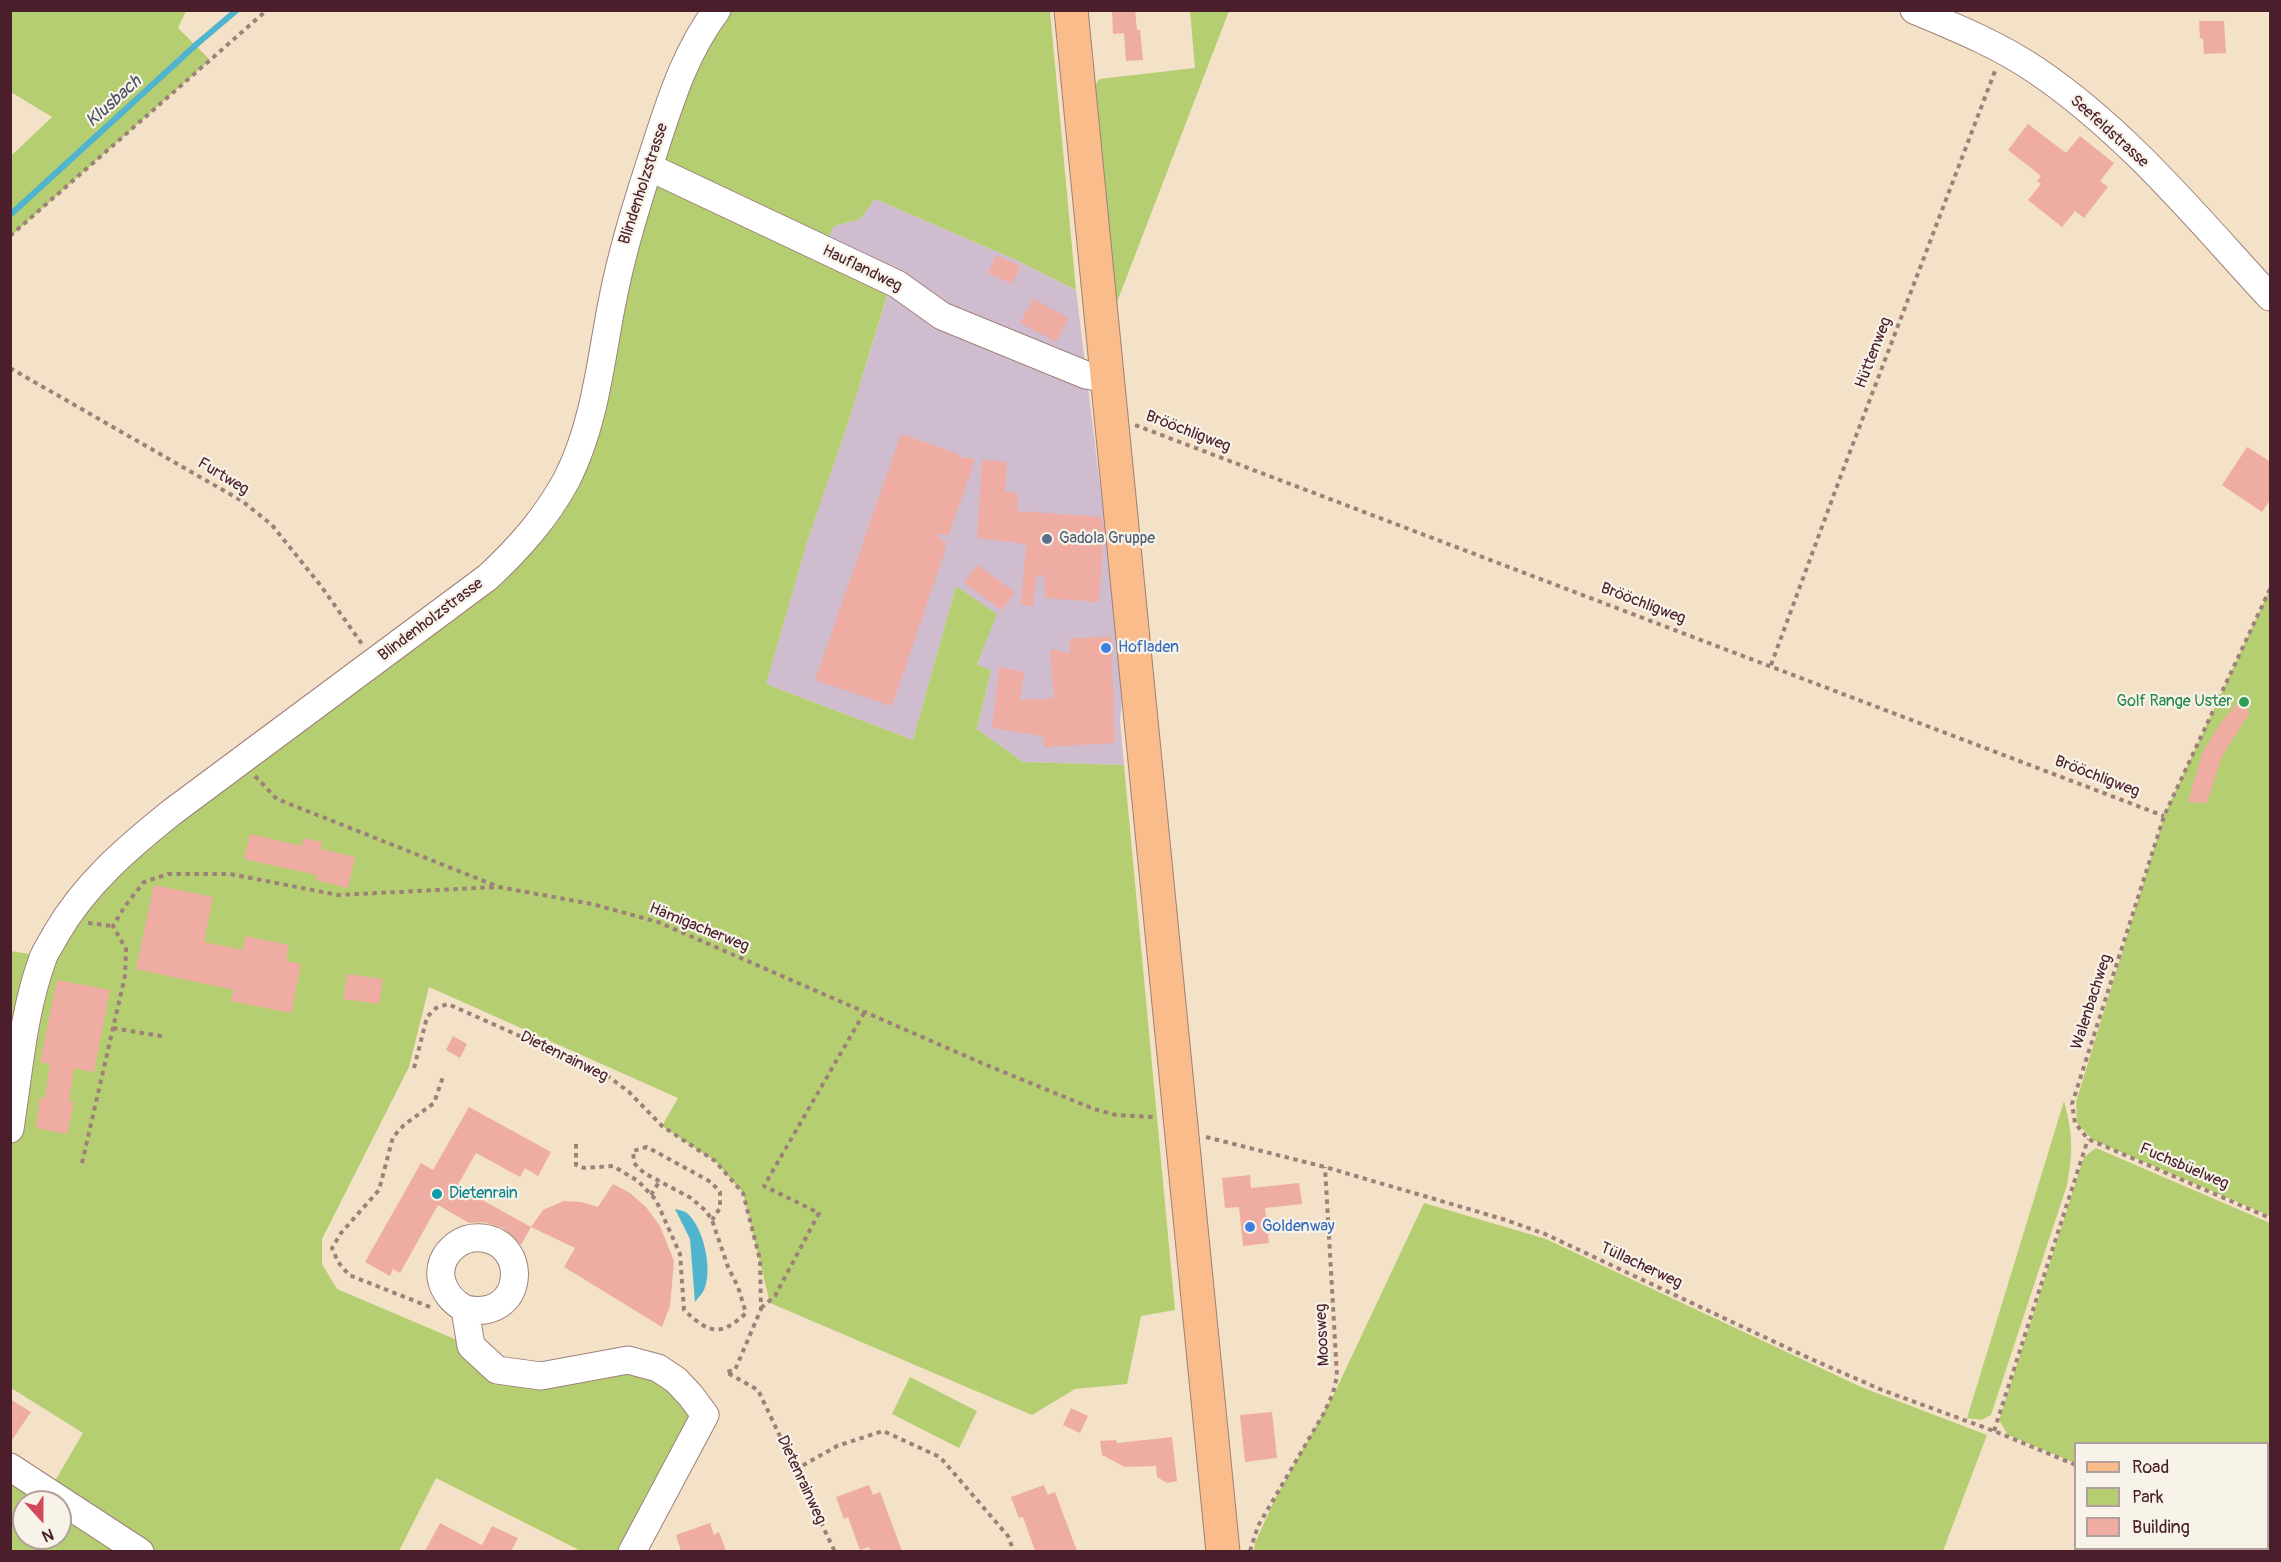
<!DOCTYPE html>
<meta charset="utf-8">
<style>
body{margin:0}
#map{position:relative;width:2281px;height:1562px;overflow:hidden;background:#f3e1c8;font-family:Pangolin,sans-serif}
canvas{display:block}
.frame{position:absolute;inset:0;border:12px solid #4a1f2b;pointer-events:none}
.legend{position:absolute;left:2074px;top:1442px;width:195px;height:108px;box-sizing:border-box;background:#f7f3e8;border:2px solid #b29e9c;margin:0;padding:8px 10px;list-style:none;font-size:18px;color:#4a1f2b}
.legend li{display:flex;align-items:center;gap:12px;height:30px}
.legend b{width:30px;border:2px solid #b29e9c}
.north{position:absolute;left:12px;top:1490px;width:60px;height:60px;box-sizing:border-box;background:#f7f3e8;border:2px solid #b29e9c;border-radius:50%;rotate:159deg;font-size:16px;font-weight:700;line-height:24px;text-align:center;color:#4a1f2b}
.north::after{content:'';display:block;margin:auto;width:21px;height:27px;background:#d1495b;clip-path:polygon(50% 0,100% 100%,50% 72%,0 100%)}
</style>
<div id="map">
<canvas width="2281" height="1562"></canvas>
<div class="frame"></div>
<ul class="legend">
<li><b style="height:8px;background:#fabc8b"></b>Road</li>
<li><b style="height:16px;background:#b6ce72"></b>Park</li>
<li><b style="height:16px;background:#eeaca3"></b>Building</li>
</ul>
<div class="north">N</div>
</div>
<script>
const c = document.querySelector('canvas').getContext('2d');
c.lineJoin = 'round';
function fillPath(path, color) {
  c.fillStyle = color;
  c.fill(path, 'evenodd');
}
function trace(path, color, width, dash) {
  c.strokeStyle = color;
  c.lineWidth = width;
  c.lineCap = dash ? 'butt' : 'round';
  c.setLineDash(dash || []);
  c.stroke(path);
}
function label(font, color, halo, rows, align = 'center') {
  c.font = font + ' Pangolin,sans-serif';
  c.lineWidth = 4.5;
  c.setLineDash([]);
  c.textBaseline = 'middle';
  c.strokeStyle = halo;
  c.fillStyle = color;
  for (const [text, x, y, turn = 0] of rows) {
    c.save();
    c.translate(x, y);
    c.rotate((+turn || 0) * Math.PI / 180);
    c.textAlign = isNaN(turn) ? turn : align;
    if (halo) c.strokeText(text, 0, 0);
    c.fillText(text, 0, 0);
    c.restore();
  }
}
const industrial = new Path2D(`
 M 875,199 L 1014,259 L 1076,290 L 1124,680 L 1120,720 L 1124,765 L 1023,762 L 977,729 L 991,670 L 977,666 L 996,614 L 956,586 L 913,740 L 766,684 L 808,539 L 848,423 L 894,274 L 825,245 L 834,226 L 860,219 Z`);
const green = new Path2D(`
 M 11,10 L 186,11 L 178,28 L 210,60 L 11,236 L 11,156 L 52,117 L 11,92 Z
 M 717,11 L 1050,11 L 1076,290 L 1014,259 L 875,199 L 860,219 L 834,226 L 825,245 L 894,273 L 848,423 L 808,539 L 766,684 L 913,740 L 956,586 L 997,614 L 977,665 L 991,670 L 977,729 L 1023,762 L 1124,765 L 1175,1310 L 1141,1316 L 1127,1384 L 1075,1389 L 1032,1415 L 770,1303 L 743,1193 L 715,1161 L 662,1126 L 678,1098 L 429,987 L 409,1067 L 322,1239 L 322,1264 L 337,1289 L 471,1346 L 497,1370 L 628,1360 L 705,1415 L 632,1551 L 581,1551 L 436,1478 L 399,1551 L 11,1551 L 11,1467 L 49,1491 L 83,1433 L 11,1388 L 10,951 L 44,956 L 68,914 L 243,760 L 547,512 L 611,306 ZM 24,1502 L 60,1502 L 60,1538 L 24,1538 Z
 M 1190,11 L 1229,11 L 1112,315 L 1090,94 L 1099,79 L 1195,68 Z
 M 2270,589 L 2270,1216 L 2093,1140 L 2077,1123 L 2076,1102 L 2164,816 Z
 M 2064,1101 C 2073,1135 2073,1151 2067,1185 L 1991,1415 L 1981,1420 L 1967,1418 Z
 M 2096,1148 L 2270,1223 L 2270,1548 L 2268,1546 L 2268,1444 L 2076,1444 L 2075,1463 L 2008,1435 L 1999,1420 L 2084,1157 Z
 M 1424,1203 L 1546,1239 L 1861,1387 L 1987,1435 L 1943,1551 L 1254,1551 L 1255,1543 L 1275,1499 L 1334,1394 Z
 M 910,1377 L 977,1411 L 959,1448 L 892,1414 Z`);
const water = new Path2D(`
 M 675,1209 C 679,1210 685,1211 688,1214 C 704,1229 713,1270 704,1290 C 702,1294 698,1298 695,1302 L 690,1239 Z`);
const stream = new Path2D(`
 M 10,215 L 198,43 L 237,10`);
const building = new Path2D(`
 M 1112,10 L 1135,10 L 1137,30 L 1140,30 L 1143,60 L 1126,61 L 1124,33 L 1113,34 Z
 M 2199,21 L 2224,21 L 2226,53 L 2204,54 L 2203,39 L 2200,38 Z
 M 2028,124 L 2066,153 L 2080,136 L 2114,163 L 2100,181 L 2108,187 L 2084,218 L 2075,211 L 2062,227 L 2028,200 L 2041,184 L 2037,181 L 2041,176 L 2008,150 Z
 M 996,255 L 1020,266 L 1012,284 L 988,273 Z
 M 1033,299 L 1069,318 L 1056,342 L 1020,323 Z
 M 901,434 L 959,454 L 958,457 L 975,459 L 949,535 L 934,534 L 947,543 L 944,554 L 892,706 L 815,680 Z
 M 2247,447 L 2271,462 L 2271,499 L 2262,512 L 2222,485 Z
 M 982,460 L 1007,462 L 1005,492 L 1018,493 L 1017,511 L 1102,517 L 1104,533 L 1099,602 L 1045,598 L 1044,575 L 1037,575 L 1033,606 L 1021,605 L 1026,544 L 977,538 Z
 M 977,565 L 1015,592 L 1002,610 L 964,583 Z
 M 1111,636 L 1115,743 L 1044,747 L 1043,736 L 992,728 L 999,667 L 1024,672 L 1020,700 L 1054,698 L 1050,649 L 1070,653 L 1069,639 Z
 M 2239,701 L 2250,712 L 2222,756 L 2207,803 L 2188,802 L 2203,751 L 2220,724 Z
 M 250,834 L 302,846 L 303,838 L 322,842 L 321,849 L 355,857 L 348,888 L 316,880 L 317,875 L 244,859 Z
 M 154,885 L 213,897 L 204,942 L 243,950 L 245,936 L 289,945 L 286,961 L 301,964 L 291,1013 L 231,1001 L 234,990 L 136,969 Z
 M 347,974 L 383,979 L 379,1004 L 343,999 Z
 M 57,980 L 110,990 L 94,1072 L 74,1068 L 69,1101 L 74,1102 L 67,1134 L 36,1128 L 40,1097 L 45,1098 L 50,1064 L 40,1062 Z
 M 453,1036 L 467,1044 L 460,1058 L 446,1050 Z
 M 469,1107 L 551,1152 L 538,1176 L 525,1168 L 520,1177 L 476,1153 L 457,1186 L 531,1227 L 521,1245 L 503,1228 L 483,1222 L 469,1223 L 438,1205 L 400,1273 L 393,1269 L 390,1276 L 365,1262 L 421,1163 L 433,1170 Z
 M 1250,1175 L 1251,1188 L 1299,1183 L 1302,1204 L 1265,1208 L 1269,1243 L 1243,1246 L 1239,1207 L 1225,1208 L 1222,1178 Z
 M 613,1184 L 630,1193 L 646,1207 L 660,1226 L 674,1261 L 670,1306 L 662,1327 L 564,1267 L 575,1248 L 531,1227 L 543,1210 L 564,1201 L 581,1202 L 598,1207 Z
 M 10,1399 L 31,1412 L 10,1443 Z
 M 1071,1408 L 1088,1416 L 1080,1433 L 1063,1425 Z
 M 1272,1412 L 1277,1458 L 1245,1462 L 1240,1415 Z
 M 1172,1437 L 1177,1481 L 1167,1483 L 1157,1477 L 1156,1466 L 1125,1467 L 1102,1455 L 1100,1441 L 1116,1440 L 1117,1443 Z
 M 869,1485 L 873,1495 L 880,1492 L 902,1551 L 870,1551 L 869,1547 L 860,1550 L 848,1517 L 844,1519 L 836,1497 Z
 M 1044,1485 L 1048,1495 L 1055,1492 L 1077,1551 L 1035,1551 L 1023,1517 L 1019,1518 L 1011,1497 Z
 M 440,1523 L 482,1545 L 492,1526 L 518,1538 L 511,1551 L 425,1551 Z
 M 710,1523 L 714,1535 L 719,1532 L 726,1551 L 681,1551 L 676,1535 Z`);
const path = new Path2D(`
 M 10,236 L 267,10
 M 10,368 L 242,501 L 272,525 L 321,586 L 362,644
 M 1135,425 L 2164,816
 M 2270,589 L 2164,816 L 2072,1104 L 2075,1123 L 2088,1139 L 2270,1218
 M 1771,665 L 1840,478 L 1995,71
 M 255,776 L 277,799 L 499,887 L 592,904 L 658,922 L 984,1064 L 1094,1109 L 1116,1115 L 1155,1117
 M 88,923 L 113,926
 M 113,1028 L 166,1037
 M 414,1068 L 427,1017 L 436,1008 L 448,1004 L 605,1074 L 629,1092 L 662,1126 L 715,1161 L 743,1193 L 760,1260 L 761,1309 L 735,1370 L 726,1372 L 758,1390 L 835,1552
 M 1206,1137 L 1325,1167 L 1506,1220 L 1545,1234 L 1811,1359 L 1882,1390 L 1994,1431 L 2076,1465
 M 576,1144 L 576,1165 L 584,1168 L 613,1166 L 638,1181 L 656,1200 L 680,1254 L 684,1310 C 710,1334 720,1337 746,1313 L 738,1287 L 728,1267 L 712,1220 L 706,1211 L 691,1198 L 644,1173 L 634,1163 L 633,1151 L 647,1147 L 711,1182 L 720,1192 L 720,1208 L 712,1220
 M 82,1163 L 125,976 L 126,949 L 113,926 L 125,906 L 144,882 L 168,874 L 230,874 L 338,895 L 497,887
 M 651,1195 L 659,1182
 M 430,1307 L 349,1275 L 338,1262 L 332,1248 L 341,1233 L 379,1190 L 393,1137 L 404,1125 L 434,1103 L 444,1074
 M 761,1308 L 775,1296 L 819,1213 L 764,1186 L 864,1013
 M 1994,1431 L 2088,1139
 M 795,1470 L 837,1446 L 883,1431 L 940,1457 L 1008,1536 L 1014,1552
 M 2265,1548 L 2270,1552
 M 1250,1551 L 1258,1526 L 1324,1413 L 1333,1393 L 1337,1376 L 1325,1167`);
const minor = new Path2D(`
 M 1914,10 C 1957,28 1999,45 2037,71 C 2127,132 2197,218 2270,297
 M 649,167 L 897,284 L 942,316 L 1086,375 L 1108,379
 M 10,1129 C 19,1072 23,1012 43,958 C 46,950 52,942 56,934 C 85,884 127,848 172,812 L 488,577 C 519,548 546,518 567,479 C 594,426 600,366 611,308 C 621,254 637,203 654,151 C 670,102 685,52 717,10
 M 465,1309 C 525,1322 530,1243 482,1238 C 473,1237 464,1239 456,1245 C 430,1265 440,1295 465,1309 L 471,1346 L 497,1370 L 541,1376 L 628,1360 L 658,1368 L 676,1380 L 691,1396 L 705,1415 L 632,1552
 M 10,1467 L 140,1552`);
const major = new Path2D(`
 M 1071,10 L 1223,1552`);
const markers = [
 [1047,539,6,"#5c6f8a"],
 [1106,648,6,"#3f7fe0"],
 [2244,702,6,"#2e9e5b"],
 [437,1194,6,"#0f9aa8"],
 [1250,1227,6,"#3f7fe0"]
];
const streetNames = [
 ["Seefeldstrasse",2109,132,42],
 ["Blindenholzstrasse",644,184,-72],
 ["Hauflandweg",862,269,26],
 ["Hüttenweg",1874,353,-69],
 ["Brööchligweg",1188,432,21],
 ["Furtweg",223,477,31],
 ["Brööchligweg",1643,604,21],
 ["Blindenholzstrasse",431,620,-37],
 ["Brööchligweg",2097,777,21],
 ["Hämigacherweg",699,928,22],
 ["Walenbachweg",2092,1002,-72],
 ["Dietenrainweg",564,1057,26],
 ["Fuchsbüelweg",2184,1167,23],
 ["Tüllacherweg",1641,1266,25],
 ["Moosweg",1323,1335,-93],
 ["Dietenrainweg",801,1480,65]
];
const serviceNames = [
 ["Gadola Gruppe",1059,539]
];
const shopNames = [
 ["Hofladen",1118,648],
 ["Goldenway",1262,1227]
];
const leisureNames = [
 ["Golf Range Uster",2232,702]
];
const cultureNames = [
 ["Dietenrain",449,1194]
];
const waterNames = [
 ["Klusbach",114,102,-42]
];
fillPath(industrial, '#cfbdcf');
fillPath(green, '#b6ce72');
fillPath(water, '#50b4cf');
trace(stream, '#50b4cf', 6);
fillPath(building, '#eeaca3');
trace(minor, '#9e807a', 29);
trace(major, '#9e807a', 35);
trace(path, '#9e807a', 4, [4.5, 4.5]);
trace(minor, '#fff', 27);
trace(major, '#fabc8b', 33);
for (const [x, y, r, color] of markers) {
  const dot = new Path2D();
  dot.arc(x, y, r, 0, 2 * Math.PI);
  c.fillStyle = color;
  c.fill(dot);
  trace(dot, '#f7f3e8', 2);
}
label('16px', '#4a1f2b', '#f7f3e8', streetNames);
label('16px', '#4e5e75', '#f7f3e8', serviceNames, 'left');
label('16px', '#366cbe', '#f7f3e8', shopNames, 'left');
label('16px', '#27864d', '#f7f3e8', leisureNames, 'right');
label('16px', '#0d838f', '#f7f3e8', cultureNames, 'left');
label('italic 18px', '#4c5364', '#f7f3e8', waterNames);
</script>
